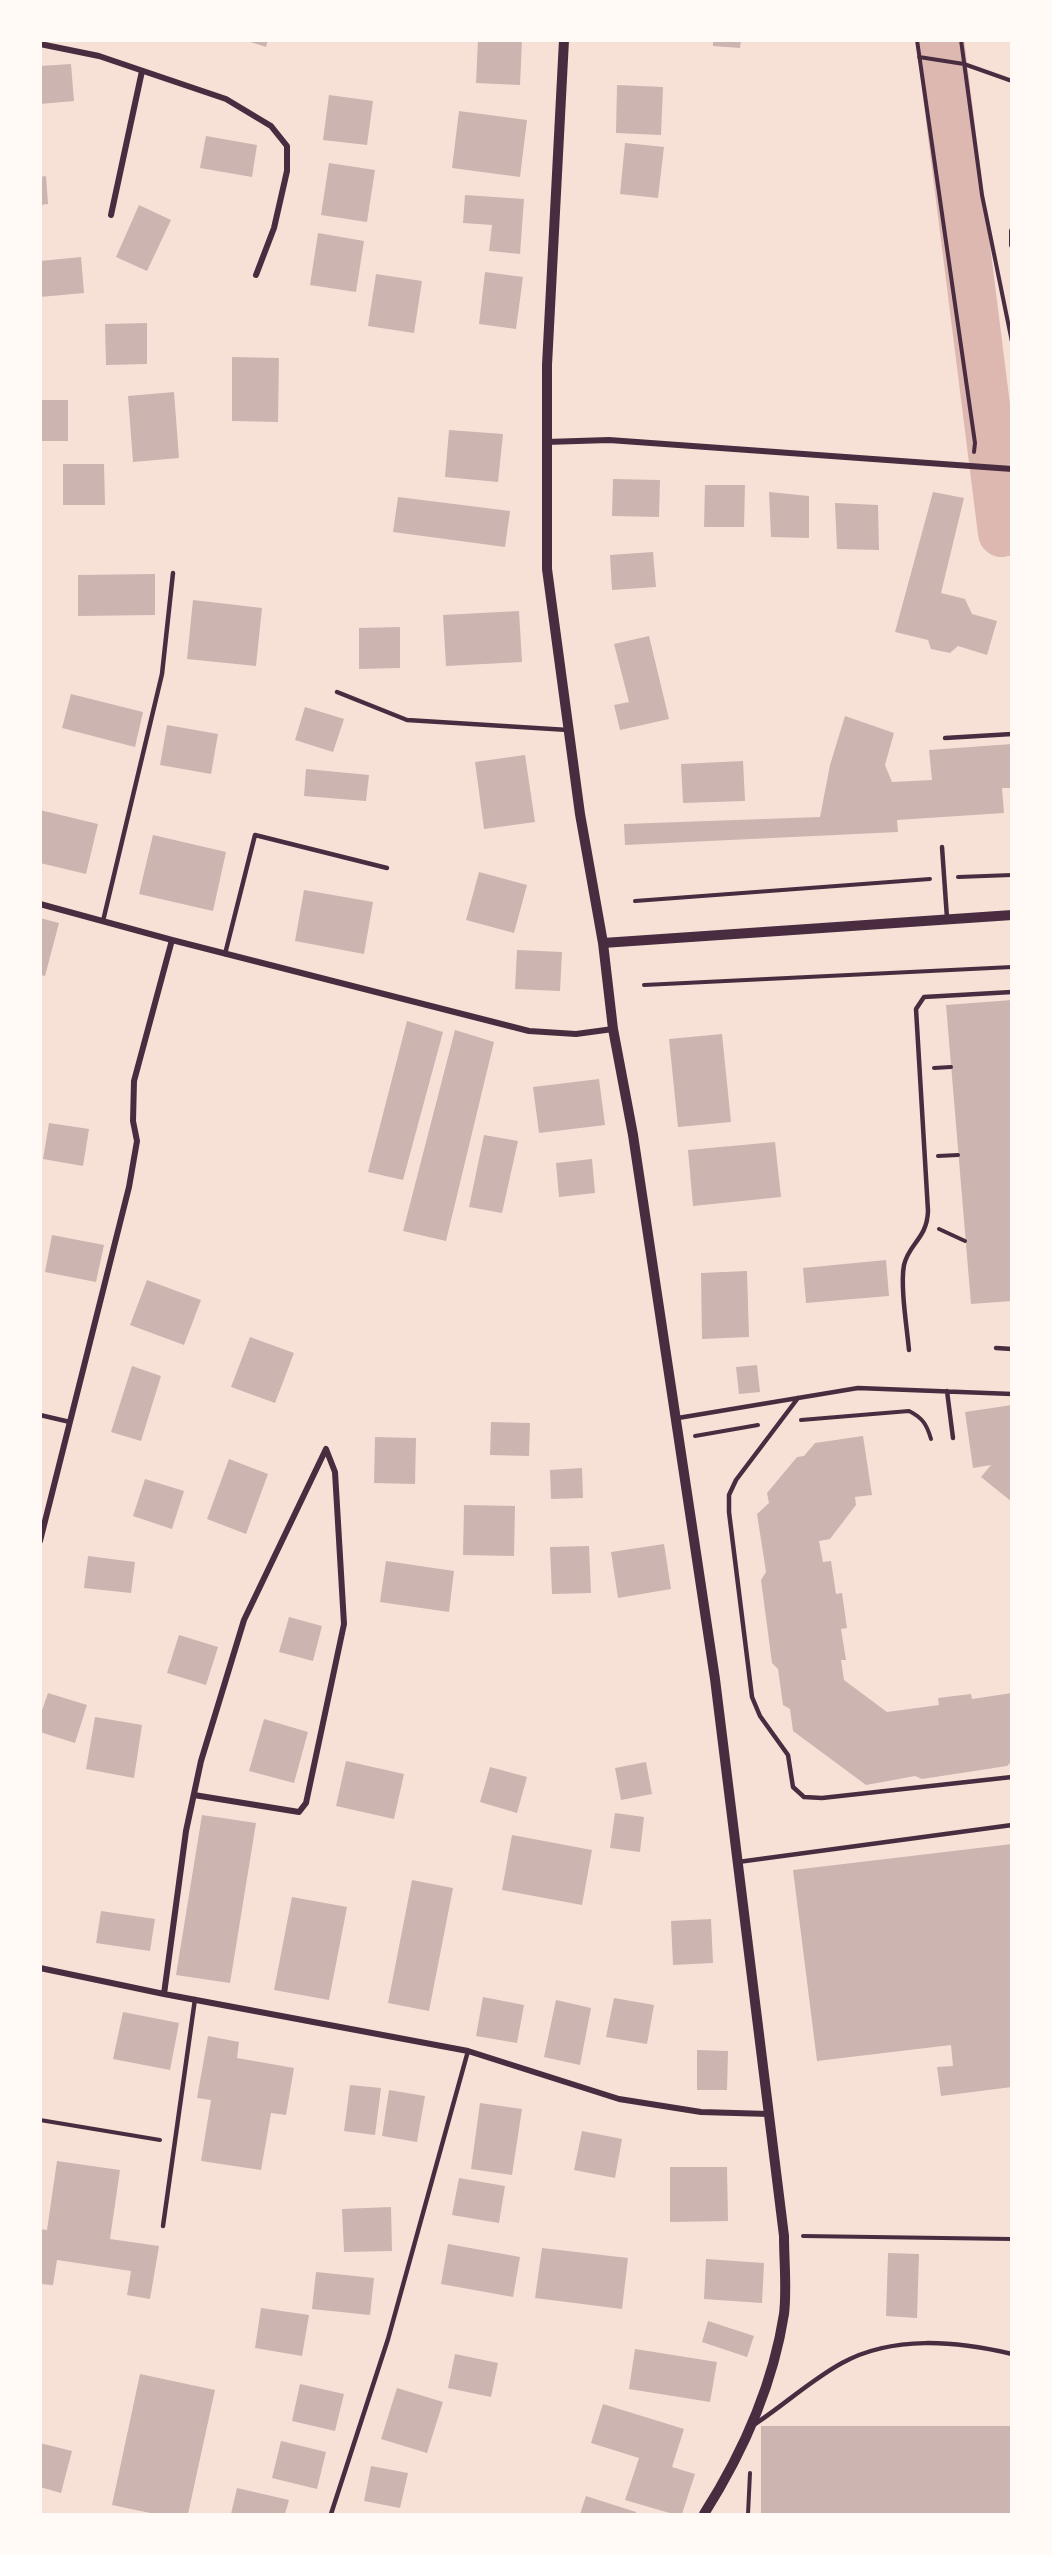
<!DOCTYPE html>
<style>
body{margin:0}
#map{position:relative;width:1052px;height:2555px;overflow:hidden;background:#f7e1d7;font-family:Arial,sans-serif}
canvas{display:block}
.frame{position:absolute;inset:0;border:42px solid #fffaf5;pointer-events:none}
</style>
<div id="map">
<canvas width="1052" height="2555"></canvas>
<div class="frame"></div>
</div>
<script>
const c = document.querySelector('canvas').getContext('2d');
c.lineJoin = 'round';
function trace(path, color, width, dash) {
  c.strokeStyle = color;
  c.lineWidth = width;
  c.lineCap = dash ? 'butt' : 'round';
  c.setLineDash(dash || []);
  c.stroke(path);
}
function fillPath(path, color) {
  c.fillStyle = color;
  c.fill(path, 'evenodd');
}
const river = new Path2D(`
 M 940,40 L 1002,533`);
const building = new Path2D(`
 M 244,40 L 268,40 L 266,47 Z
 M 478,40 L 522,40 L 520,85 L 476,83 Z
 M 713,40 L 741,40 L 740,48 L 713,46 Z
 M 71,64 L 74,101 L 40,104 L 40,66 Z
 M 617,85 L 663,87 L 661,135 L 616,133 Z
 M 329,95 L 373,101 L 367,145 L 323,140 Z
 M 459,111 L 527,120 L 520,177 L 452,168 Z
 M 206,136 L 257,145 L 252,177 L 200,168 Z
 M 625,143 L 664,147 L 658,198 L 620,194 Z
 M 329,163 L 375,170 L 367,222 L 321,215 Z
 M 46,176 L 48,204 L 40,205 L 40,177 Z
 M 465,195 L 524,199 L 520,254 L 489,251 L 492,225 L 463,223 Z
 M 139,205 L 171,220 L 147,271 L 116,257 Z
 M 318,233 L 364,241 L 356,292 L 310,285 Z
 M 81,257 L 84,293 L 40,297 L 40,261 Z
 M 485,272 L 523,277 L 516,329 L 479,324 Z
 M 376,274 L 422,281 L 414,333 L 368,326 Z
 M 147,323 L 147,364 L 106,365 L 105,324 Z
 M 232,357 L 279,358 L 278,422 L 232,421 Z
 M 174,392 L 179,458 L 133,462 L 128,396 Z
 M 40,400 L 68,400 L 68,441 L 40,441 Z
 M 449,430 L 503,434 L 498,482 L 445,477 Z
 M 63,464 L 104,464 L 105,505 L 63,505 Z
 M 613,479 L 660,480 L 659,517 L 612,516 Z
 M 705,485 L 745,485 L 744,527 L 704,527 Z
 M 769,492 L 809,496 L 809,538 L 771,537 Z
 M 933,492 L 964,498 L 941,593 L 965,599 L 972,614 L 997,621 L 987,655 L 958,646 L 950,653 L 931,649 L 928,640 L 895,632 Z
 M 398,497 L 510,511 L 505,547 L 393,532 Z
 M 835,503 L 878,505 L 879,550 L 837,549 Z
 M 653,552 L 656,587 L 612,590 L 610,555 Z
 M 155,574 L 155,615 L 78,616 L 78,575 Z
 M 193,600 L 262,608 L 256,666 L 187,659 Z
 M 519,611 L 522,662 L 446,666 L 443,615 Z
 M 400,627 L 400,668 L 359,669 L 359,628 Z
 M 649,636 L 669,719 L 620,730 L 614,705 L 629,702 L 614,644 Z
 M 71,694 L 143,712 L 135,747 L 62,728 Z
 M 305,707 L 344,719 L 333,752 L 295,740 Z
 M 845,716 L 894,733 L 885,765 L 892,782 L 932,780 L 929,750 L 1012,744 L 1012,788 L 1002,788 L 1004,813 L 897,820 L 898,832 L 625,845 L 624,824 L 820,817 L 830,765 Z
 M 167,725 L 218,734 L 211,774 L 160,765 Z
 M 525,755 L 535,822 L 484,829 L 475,762 Z
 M 743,761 L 745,801 L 683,803 L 681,764 Z
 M 306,769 L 369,775 L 366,801 L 304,796 Z
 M 40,810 L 98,824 L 86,874 L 40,863 Z
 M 153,835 L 226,852 L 213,911 L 139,894 Z
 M 479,872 L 527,885 L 514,933 L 466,920 Z
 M 304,890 L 373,902 L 364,954 L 295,941 Z
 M 40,918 L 59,923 L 45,976 L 40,975 Z
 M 517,950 L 562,952 L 560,991 L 515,989 Z
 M 1012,1000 L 1012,1301 L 971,1304 L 946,1005 Z
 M 407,1021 L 443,1032 L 403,1180 L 368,1172 Z
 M 455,1030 L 494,1042 L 446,1241 L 403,1231 Z
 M 722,1034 L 731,1122 L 678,1127 L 669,1039 Z
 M 599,1079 L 605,1125 L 539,1133 L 533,1087 Z
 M 49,1123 L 89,1129 L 83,1166 L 43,1159 Z
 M 484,1135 L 518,1141 L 502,1213 L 469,1207 Z
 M 775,1142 L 781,1197 L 693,1206 L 688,1150 Z
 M 592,1159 L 595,1193 L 559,1197 L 556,1163 Z
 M 52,1235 L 104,1245 L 96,1282 L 45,1272 Z
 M 886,1260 L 889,1296 L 806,1303 L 803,1268 Z
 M 747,1271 L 749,1337 L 702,1339 L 701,1273 Z
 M 147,1280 L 201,1300 L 184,1345 L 130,1325 Z
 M 250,1337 L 294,1353 L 275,1403 L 231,1387 Z
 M 757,1365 L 760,1392 L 739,1394 L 736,1367 Z
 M 132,1366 L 161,1376 L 141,1441 L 111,1432 Z
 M 1012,1405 L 1012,1502 L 981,1477 L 991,1465 L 973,1468 L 965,1412 Z
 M 491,1422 L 530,1423 L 529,1456 L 490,1455 Z
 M 863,1436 L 872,1495 L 855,1497 L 856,1505 L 830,1539 L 819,1541 L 823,1562 L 831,1561 L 836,1594 L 842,1593 L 847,1628 L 841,1629 L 846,1660 L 841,1660 L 844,1680 L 887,1712 L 939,1705 L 938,1698 L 971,1694 L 972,1699 L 1012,1693 L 1012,1761 L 1007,1766 L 922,1779 L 915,1776 L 866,1785 L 793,1731 L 790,1709 L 783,1705 L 778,1669 L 772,1663 L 761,1580 L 766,1572 L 757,1514 L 769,1503 L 767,1493 L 797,1457 L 804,1456 L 815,1443 Z
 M 375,1437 L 416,1438 L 415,1484 L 374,1483 Z
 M 229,1459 L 268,1474 L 246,1534 L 207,1519 Z
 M 582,1468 L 583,1498 L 551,1499 L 550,1470 Z
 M 145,1479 L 184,1491 L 172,1529 L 133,1516 Z
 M 464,1505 L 515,1506 L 514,1556 L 463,1555 Z
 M 664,1544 L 671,1589 L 618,1598 L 611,1552 Z
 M 589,1546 L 591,1593 L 552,1594 L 550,1547 Z
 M 88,1556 L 135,1562 L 131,1593 L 84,1588 Z
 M 386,1561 L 454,1571 L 449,1612 L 380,1602 Z
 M 289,1617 L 322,1626 L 313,1661 L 279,1652 Z
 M 179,1635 L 218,1647 L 206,1685 L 167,1673 Z
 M 48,1693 L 87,1705 L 75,1743 L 40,1732 L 40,1716 Z
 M 95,1717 L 142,1725 L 134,1778 L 86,1769 Z
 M 264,1719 L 308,1732 L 294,1783 L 249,1771 Z
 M 346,1761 L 404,1774 L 394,1819 L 336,1806 Z
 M 646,1762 L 652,1794 L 621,1800 L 615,1768 Z
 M 490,1767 L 527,1777 L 517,1813 L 480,1802 Z
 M 615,1813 L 644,1817 L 640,1852 L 610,1848 Z
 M 202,1815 L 256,1823 L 230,1983 L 176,1975 Z
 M 512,1835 L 592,1850 L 582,1905 L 502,1890 Z
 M 1012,1844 L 1012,2087 L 941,2096 L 937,2067 L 953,2066 L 951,2045 L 817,2061 L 793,1870 Z
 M 412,1880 L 453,1888 L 429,2011 L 388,2003 Z
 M 292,1897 L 347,1907 L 329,2000 L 274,1990 Z
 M 101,1911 L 155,1919 L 150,1951 L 96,1943 Z
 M 711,1919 L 713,1963 L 673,1965 L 671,1921 Z
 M 483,1997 L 524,2005 L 517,2043 L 476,2036 Z
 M 614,1998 L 654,2005 L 647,2044 L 606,2037 Z
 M 556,2000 L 591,2008 L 580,2065 L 544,2057 Z
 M 123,2012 L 179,2023 L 170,2070 L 113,2059 Z
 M 208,2036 L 239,2042 L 237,2058 L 294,2068 L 286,2115 L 271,2113 L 261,2170 L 201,2161 L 211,2100 L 197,2098 Z
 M 697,2050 L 728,2051 L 727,2090 L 697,2090 Z
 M 350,2085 L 381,2088 L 375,2135 L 344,2131 Z
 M 389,2090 L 425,2096 L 417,2142 L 382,2136 Z
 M 480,2103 L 522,2109 L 512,2175 L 471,2169 Z
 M 582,2131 L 622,2139 L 615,2178 L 574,2170 Z
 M 57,2161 L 120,2170 L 110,2239 L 159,2246 L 150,2299 L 127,2295 L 131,2271 L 57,2260 L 53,2285 L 40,2284 L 40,2229 L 47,2230 Z
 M 670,2167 L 727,2167 L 728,2221 L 670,2222 Z
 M 459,2178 L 505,2186 L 499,2223 L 452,2215 Z
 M 391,2207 L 392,2251 L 344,2252 L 342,2209 Z
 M 448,2244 L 520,2257 L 513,2297 L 441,2284 Z
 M 542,2248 L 628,2258 L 622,2309 L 535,2298 Z
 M 888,2253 L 919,2254 L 917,2318 L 886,2316 Z
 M 706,2259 L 764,2263 L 762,2303 L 704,2299 Z
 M 316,2272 L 374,2278 L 370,2315 L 312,2309 Z
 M 261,2308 L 309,2315 L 302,2356 L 255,2348 Z
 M 708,2321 L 754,2336 L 747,2357 L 702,2342 Z
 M 635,2349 L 717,2362 L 710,2402 L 629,2389 Z
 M 455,2354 L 498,2363 L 491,2397 L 448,2388 Z
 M 140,2374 L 215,2390 L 188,2514 L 155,2514 L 112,2505 Z
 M 300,2384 L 344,2394 L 335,2431 L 292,2421 Z
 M 397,2388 L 443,2402 L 427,2453 L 381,2439 Z
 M 603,2404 L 684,2429 L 672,2467 L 695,2474 L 682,2514 L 673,2514 L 625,2500 L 639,2458 L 591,2443 Z
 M 761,2426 L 1012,2426 L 1012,2514 L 761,2514 Z
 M 281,2441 L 326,2452 L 317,2489 L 272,2478 Z
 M 40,2443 L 72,2451 L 61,2493 L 40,2487 Z
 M 371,2466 L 408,2473 L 400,2508 L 364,2501 Z
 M 237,2488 L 289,2500 L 285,2514 L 231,2514 Z
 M 586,2496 L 636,2512 L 635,2514 L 580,2514 Z`);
const path = new Path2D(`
 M 917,40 L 975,443 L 974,452
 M 961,40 L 982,195 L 1012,342
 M 919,57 L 964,64 L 1012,81
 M 958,877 L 1012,875
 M 635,901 L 930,879
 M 644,985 L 1012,967
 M 934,1068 L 951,1067
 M 938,1156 L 958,1155
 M 939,1229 L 965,1241
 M 801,1420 L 909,1411 C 923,1418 927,1425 931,1439
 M 695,1436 L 758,1425
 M 40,2120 L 160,2140
 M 803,2236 L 1012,2239
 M 748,2514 L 750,2473`);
const service = new Path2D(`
 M 337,692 L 407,720 L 568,730
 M 945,738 L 1012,734
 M 942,847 L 947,918
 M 103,921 L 162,674 L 173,573
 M 225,954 L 255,835 L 387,868
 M 996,1348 L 1012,1349
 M 909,1350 C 907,1328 900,1286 904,1265 C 909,1243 927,1239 928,1211 L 916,1009 L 924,997 L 1012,992
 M 947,1391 L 953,1438
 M 798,1398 L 736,1480 L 729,1495 L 729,1512 L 752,1697 L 760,1716 L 788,1755 L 793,1787 L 804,1797 L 822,1798 L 1012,1777
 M 40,1415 L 70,1422
 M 678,1418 L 858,1388 L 1012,1394
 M 738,1862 L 1012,1825
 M 163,2226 L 195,1999
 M 755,2424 C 784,2405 811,2380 842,2363 C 893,2335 956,2341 1012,2354
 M 331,2514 L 388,2339 L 468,2051`);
const minor = new Path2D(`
 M 40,44 L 99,56 L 226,99 L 271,126 L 287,146 L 287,171 L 274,228 L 256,275
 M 111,215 L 142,71
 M 1012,231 L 1012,245
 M 546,442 L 609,440 L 1012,469
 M 40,904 L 172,940 L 529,1031 L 576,1034 L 613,1029
 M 40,1541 L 129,1187 L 137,1141 L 133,1121 L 134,1081 L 172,940
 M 40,1968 L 164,1994 L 468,2051 L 619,2099 L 701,2112 L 769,2114
 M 164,1994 L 186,1831 L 201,1761 L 244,1620 L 326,1449 L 335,1472 L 344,1624 L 306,1803 L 299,1812 L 194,1795`);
const tertiary = new Path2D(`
 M 564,40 L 547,365 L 547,569 L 580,814 L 603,943 L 613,1029 L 633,1135 L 715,1679 L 784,2236 C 784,2261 787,2289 784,2314 C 773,2385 742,2454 704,2514
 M 603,943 L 1012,915`);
trace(river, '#dcb8b0', 48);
fillPath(building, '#ccb4b1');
trace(path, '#4a2c40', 4);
trace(service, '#4a2c40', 4.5);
trace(minor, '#4a2c40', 6);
trace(tertiary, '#4a2c40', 10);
</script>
